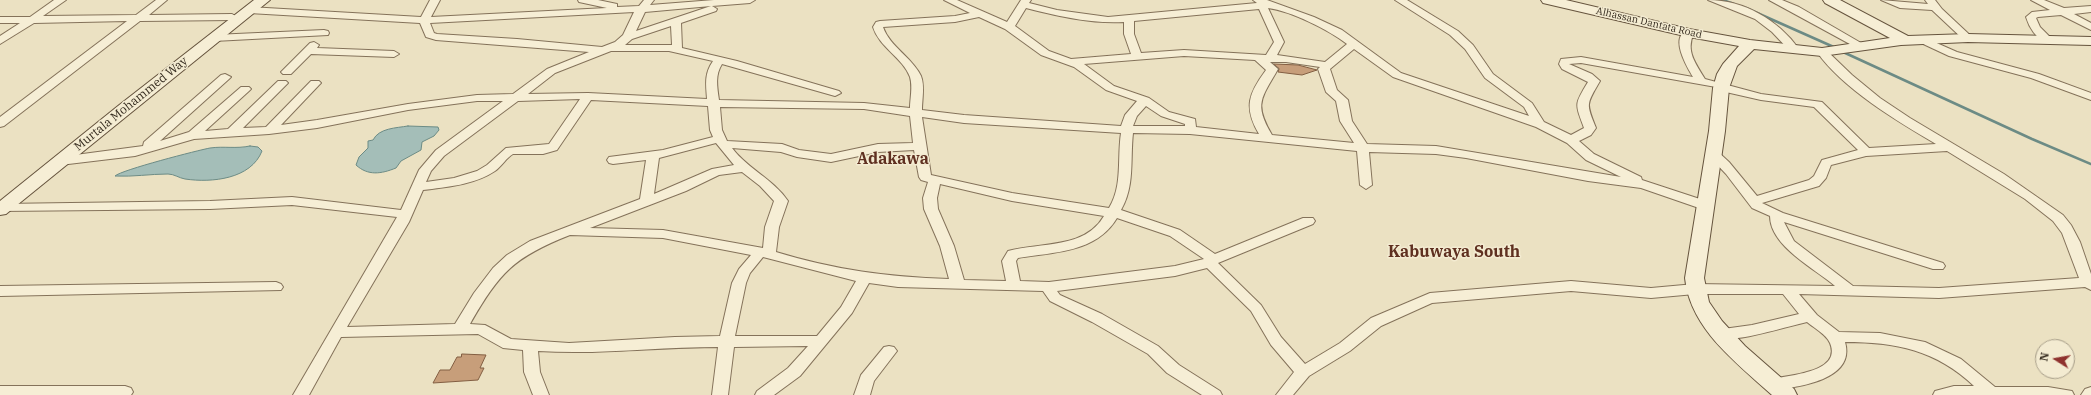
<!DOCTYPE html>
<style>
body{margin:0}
#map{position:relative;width:2091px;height:395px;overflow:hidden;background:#ebe1c2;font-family:"IBM Plex Serif",serif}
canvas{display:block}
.north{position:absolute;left:2035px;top:339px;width:40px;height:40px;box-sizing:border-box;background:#f3ebd1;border:1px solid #a79e89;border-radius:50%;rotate:281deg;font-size:11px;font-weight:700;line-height:16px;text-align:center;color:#342a1e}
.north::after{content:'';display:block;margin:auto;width:14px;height:18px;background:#8f322e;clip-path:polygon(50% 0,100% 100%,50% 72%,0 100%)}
</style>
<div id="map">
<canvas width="2091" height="395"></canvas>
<div class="north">N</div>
</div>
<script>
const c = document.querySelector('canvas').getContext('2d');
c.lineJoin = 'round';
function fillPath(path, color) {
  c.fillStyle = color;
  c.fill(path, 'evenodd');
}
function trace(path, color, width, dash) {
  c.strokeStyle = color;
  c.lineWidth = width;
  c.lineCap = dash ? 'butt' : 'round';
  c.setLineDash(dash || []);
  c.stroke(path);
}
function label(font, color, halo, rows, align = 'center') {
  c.font = font + ' "IBM Plex Serif",serif';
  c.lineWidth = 3;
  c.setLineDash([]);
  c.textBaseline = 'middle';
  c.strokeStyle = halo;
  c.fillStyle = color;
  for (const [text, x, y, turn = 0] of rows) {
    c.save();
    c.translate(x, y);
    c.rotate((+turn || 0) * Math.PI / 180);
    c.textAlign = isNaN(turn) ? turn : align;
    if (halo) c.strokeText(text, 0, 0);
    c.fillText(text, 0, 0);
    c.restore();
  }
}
const water = new Path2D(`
 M 408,126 L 438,127 L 439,130 L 434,136 L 422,142 L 421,150 L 401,161 L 396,168 C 381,174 368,176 356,165 L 359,157 L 368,148 L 368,141 L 373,140 C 379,128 396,128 408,126 Z
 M 250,146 L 258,147 L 262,151 C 251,179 212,183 185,179 C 179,178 174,174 168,174 C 150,174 133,177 115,176 C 121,170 199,150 210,148 C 224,146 236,149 250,146 Z`);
const stream = new Path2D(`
 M 1723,0 L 1734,4
 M 1746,8 L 1836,48
 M 1843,52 L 2032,139 L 2091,164`);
const building = new Path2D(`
 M 1274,64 L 1298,65 L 1317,70 L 1302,75 L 1278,72 L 1279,69 Z
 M 462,354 L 486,355 L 480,368 L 484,368 L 478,380 L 433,383 L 440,370 L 450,370 L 457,357 L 461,357 Z`);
const street = new Path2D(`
 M 54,0 L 66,0 L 43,16 L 136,15 L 156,0 L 167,0 L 149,15 L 232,14 L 237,17 L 232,20 L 140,21 L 4,126 L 0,127 L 0,117 L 127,21 L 34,23 L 0,44 L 0,36 L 20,23 L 0,23 L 0,17 L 30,17 Z
 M 430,0 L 440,0 L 431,17 L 607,8 L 579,2 L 578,0 L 598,0 L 617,4 L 617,7 L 639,6 L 644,0 L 654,0 L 650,5 L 714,0 L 755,0 L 750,3 L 712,6 L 717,9 L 716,11 L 681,23 L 682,48 L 737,61 L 839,91 L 841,93 L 835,96 L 722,64 C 715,75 717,86 719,100 L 864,103 L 910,108 C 910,99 913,87 910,77 C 903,58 879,47 873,27 L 876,22 L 880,21 L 955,16 L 970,13 L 944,0 L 957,0 L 1007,22 L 1021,0 L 1031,0 L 1029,3 L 1057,10 L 1108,17 L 1257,3 L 1253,0 L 1267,0 L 1314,17 L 1342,30 L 1401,73 L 1529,116 L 1524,107 L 1485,78 L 1465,49 L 1450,35 L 1395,0 L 1407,0 L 1458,31 L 1473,45 L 1493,74 L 1532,103 L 1544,122 L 1571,135 L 1584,128 C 1575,103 1574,105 1588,82 L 1562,69 L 1559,64 L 1561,59 L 1581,57 L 1693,77 C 1687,67 1668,35 1689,30 L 1694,33 C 1685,51 1696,64 1705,79 L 1761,94 L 1822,102 L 1869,148 L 1936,144 C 1897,121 1843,89 1817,52 L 1822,49 L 1826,50 L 1852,75 L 1880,98 L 1910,118 L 2004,174 L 2063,215 L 2071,225 L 2080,242 L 2091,274 L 2091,290 L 2085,287 L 1939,298 L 1799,294 L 1817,315 L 1839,332 L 1880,333 L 1925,342 L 1961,359 L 1995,387 L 2048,387 L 2072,391 L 2074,395 L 1933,395 L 1935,391 L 1954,386 L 1974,386 C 1936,350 1896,342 1845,342 C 1856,380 1798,387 1774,390 L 1768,388 L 1766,384 L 1768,380 C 1784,375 1843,374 1830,343 C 1826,334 1814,328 1807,322 C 1785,327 1736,343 1716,338 L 1713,334 L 1716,330 L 1752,325 L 1799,314 L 1783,294 L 1695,294 L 1651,298 L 1571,291 L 1432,303 L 1381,326 L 1350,351 L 1309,376 L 1293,395 L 1276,395 L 1294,372 L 1271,345 L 1251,311 L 1207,268 L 1175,276 L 1057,291 L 1060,295 L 1102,314 L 1158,346 L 1179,365 L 1220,391 L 1222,395 L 1202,395 L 1167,373 L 1148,354 L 1092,322 L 1050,301 L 1043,291 L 898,287 L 869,283 L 852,313 L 800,376 L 774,395 L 755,395 L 757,391 L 788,368 L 808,346 L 734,347 L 728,395 L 712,395 L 718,347 C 658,347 598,355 538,351 L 540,372 L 549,395 L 533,395 L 524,372 L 523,350 L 503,348 L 478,334 L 341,337 L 309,395 L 293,395 L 397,217 L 292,205 L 210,209 L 0,211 L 0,205 L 2,204 L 210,201 L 292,197 L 401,210 L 419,170 L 436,150 L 503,101 L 477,101 L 408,110 L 317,128 L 269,134 L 194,139 L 135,156 L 60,165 L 54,161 L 60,157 L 143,146 L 144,142 L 221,75 L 225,74 L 231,77 L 229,79 L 160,141 L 189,132 L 241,87 L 249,87 L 251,89 L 249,91 L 205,131 L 228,129 L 278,81 L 286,81 L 288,83 L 243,128 L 266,127 L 311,81 L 319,81 L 321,83 L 319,85 L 281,125 L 317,120 L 408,104 L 477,95 L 513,94 L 547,69 L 589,52 L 436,40 L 426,37 L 420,23 L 249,13 L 244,10 L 249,7 L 421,17 ZM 711,6 L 636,31 L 645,12 ZM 1026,8 C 1058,16 1091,24 1124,22 L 1124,34 L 1131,54 L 1071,59 L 1049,51 L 1015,26 ZM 1268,8 C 1291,11 1329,30 1347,44 L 1325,62 L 1277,55 L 1284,42 ZM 1259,9 L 1274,42 L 1266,55 L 1184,50 L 1141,53 L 1134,34 L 1134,21 ZM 634,12 L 623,35 L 615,42 L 602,47 L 517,39 L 437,34 L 434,33 L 430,23 ZM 979,17 L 1005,29 L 1041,55 L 1074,67 L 1106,90 L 1137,101 L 1125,115 L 1121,126 L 964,115 L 922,110 C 922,99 925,86 921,76 C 912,57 890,47 883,27 L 955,22 ZM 671,26 L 672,45 L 625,45 L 632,39 ZM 1354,49 L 1393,77 L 1536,127 L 1567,143 L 1586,160 L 1621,177 L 1436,146 L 1367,144 L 1352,121 L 1348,100 L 1337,90 L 1330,69 ZM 611,51 L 669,51 L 713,61 C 704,74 706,84 707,99 L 588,93 L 528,94 L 555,73 ZM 1184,56 L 1255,60 L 1266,70 C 1249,93 1243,107 1259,134 L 1196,127 L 1195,119 L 1169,112 L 1149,98 L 1114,86 L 1084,64 ZM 1270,62 L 1286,62 L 1320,67 L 1318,69 L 1326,92 L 1336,101 L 1340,121 L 1354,143 L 1272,135 C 1253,103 1262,98 1278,69 ZM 1581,63 L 1716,87 L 1717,90 L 1761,100 L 1814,107 L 1858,150 L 1822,160 L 1814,176 L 1809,180 L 1757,196 L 1729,162 L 1716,150 L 1712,149 L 1706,153 L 1726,174 L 1752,208 L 1770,216 C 1770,246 1814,268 1835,286 L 1695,284 L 1651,288 L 1571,281 L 1430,293 L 1371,318 L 1340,343 L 1305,364 L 1281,337 L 1261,305 L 1218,263 L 1313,224 L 1315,221 L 1313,218 L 1303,218 L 1215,254 L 1180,230 L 1121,210 C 1135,186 1130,160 1133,133 L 1190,134 L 1357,151 L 1360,185 L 1366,189 L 1372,185 L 1369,152 L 1436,154 L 1466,158 L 1588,181 L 1641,188 L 1699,208 L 1709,208 L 1711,205 L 1709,202 L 1642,180 L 1641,177 L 1594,154 L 1579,141 L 1591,135 L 1596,128 C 1586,103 1586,105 1600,81 L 1592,74 L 1569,64 ZM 580,99 L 549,144 L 506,148 L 487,165 L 477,171 L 454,178 L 426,182 L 431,171 L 444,156 L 518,101 ZM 591,100 L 708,106 L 710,130 L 713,137 L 663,150 L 609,157 L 607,160 L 609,163 L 613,164 L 646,160 L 640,199 L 530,241 L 507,255 L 493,268 L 474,293 L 455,324 L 347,327 L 409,222 L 423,190 C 447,187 474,185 495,171 C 502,166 506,158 513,154 L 543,154 L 557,150 ZM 1146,106 L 1161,116 L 1185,124 L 1185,126 L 1133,126 L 1137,116 ZM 720,107 L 864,109 L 910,116 L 913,143 L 878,144 L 831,154 L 799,150 L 782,144 L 727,141 L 722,130 ZM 922,117 L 964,123 L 1121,133 C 1117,159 1123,185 1109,208 L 1012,193 L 931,175 ZM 716,143 L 734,165 L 712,169 L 654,194 L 659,158 ZM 732,148 L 781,152 L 797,157 L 831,162 L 878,152 L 914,150 L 919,177 L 921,180 L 928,182 L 923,198 L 924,209 L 940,246 L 949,279 C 888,277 835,270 776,252 L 779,227 L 788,201 C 773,179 748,169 732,148 ZM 1947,151 L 2025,199 L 2053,221 L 2062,233 L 2079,278 L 1939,288 L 1853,286 L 1794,241 L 1784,222 L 1933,269 L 1943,269 L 1945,266 L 1943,263 L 1783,213 L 1762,203 L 1819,186 L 1826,178 L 1831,165 L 1835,164 L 1866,156 ZM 742,172 L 760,186 L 774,201 L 765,227 L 763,248 L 663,230 L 590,228 L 686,191 L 719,175 ZM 940,184 L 1012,201 L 1104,216 C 1085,249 1041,242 1008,251 L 1002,261 L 1006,281 L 964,280 L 954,246 L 938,209 L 937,198 ZM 1117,218 L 1170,236 L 1204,259 L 1175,266 L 1049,282 L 1020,281 L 1016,261 L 1018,258 C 1054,252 1096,253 1117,218 ZM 570,235 L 663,238 L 751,255 L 739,269 L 732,283 L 720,336 L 675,337 L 569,343 L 511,339 L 485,325 L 470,324 C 500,272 514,257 570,235 ZM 763,257 L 856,281 L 841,307 L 817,336 L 735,336 L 746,283 L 750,273 Z
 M 1708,0 C 1744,0 1778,20 1799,49 L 1798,51 L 1790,51 L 1772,32 L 1755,19 Z
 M 1769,0 L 1782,0 L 1799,7 L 1868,47 L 1867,49 L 1859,49 Z
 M 1881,0 L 1928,4 L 1925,0 L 1935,0 L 1942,9 L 1973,38 L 1972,40 L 1964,40 L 1932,10 L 1900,8 Z
 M 2031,0 L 2044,0 L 2064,8 L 2091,6 L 2091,12 L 2074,14 L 2091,23 L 2091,30 L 2061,15 L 2038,17 L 2036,18 L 2040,27 L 2052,39 L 2047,42 C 2036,39 2029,27 2026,17 L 2032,12 L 2050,10 Z
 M 324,30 L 328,31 L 329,33 L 328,35 L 214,41 L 209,38 L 214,35 Z
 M 1923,37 L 1957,52 L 2039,74 L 2091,93 L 2091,100 L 2031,78 L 1949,56 L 1919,42 L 1918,40 L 1919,38 Z
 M 314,42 L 319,45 L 317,48 L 394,51 L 399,54 L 394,57 L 311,54 L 291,74 L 283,74 L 281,72 L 310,43 Z
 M 276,282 L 281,284 L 283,287 L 281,290 L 0,296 L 0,286 Z
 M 889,346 L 894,347 L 897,351 L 874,381 L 870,395 L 854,395 L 861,375 L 884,347 Z
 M 0,386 L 125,386 L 131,388 L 133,392 L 131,395 L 0,395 Z
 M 2091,387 L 2091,395 L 2081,395 L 2085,389 Z`);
const secondary = new Path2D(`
 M 254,0 L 270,0 L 6,214 L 0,215 L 0,201 L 118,106 Z
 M 1541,0 L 1566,0 L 1689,29 L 1750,40 L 1822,48 L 1890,38 L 1825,3 L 1823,0 L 1840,0 L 1908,36 L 1968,34 L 2091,37 L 2091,45 L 1968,42 L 1901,45 L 1822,56 L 1754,49 L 1737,66 L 1729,88 L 1725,131 L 1704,278 L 1709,302 L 1722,321 L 1745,346 L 1794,389 L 1797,395 L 1772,395 C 1737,363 1690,329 1685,278 L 1709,131 L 1713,88 L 1717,74 L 1723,64 L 1739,46 L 1689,37 L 1543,3 Z`);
const farStreetnames = [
 ["Alhassan Dantata Road",1649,23,13]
];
const streetNames = [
 ["Murtala Mohammed Way",131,104,-39]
];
const districtNames = [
 ["Adakawa",893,159],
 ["Kabuwaya South",1454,252]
];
fillPath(water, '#a4beb8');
trace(water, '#6c8b85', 1);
trace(stream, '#6c8b85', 2.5);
fillPath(building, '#c79e7a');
trace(building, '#825e42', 1);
trace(street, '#84725a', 2);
trace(secondary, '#66543e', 2);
fillPath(street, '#f6eed5');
fillPath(secondary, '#f6eed5');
label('10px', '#342a1e', '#f3ebd1', farStreetnames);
label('12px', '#342a1e', '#f3ebd1', streetNames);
label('bold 16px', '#5f3020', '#f3ebd1', districtNames);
</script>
